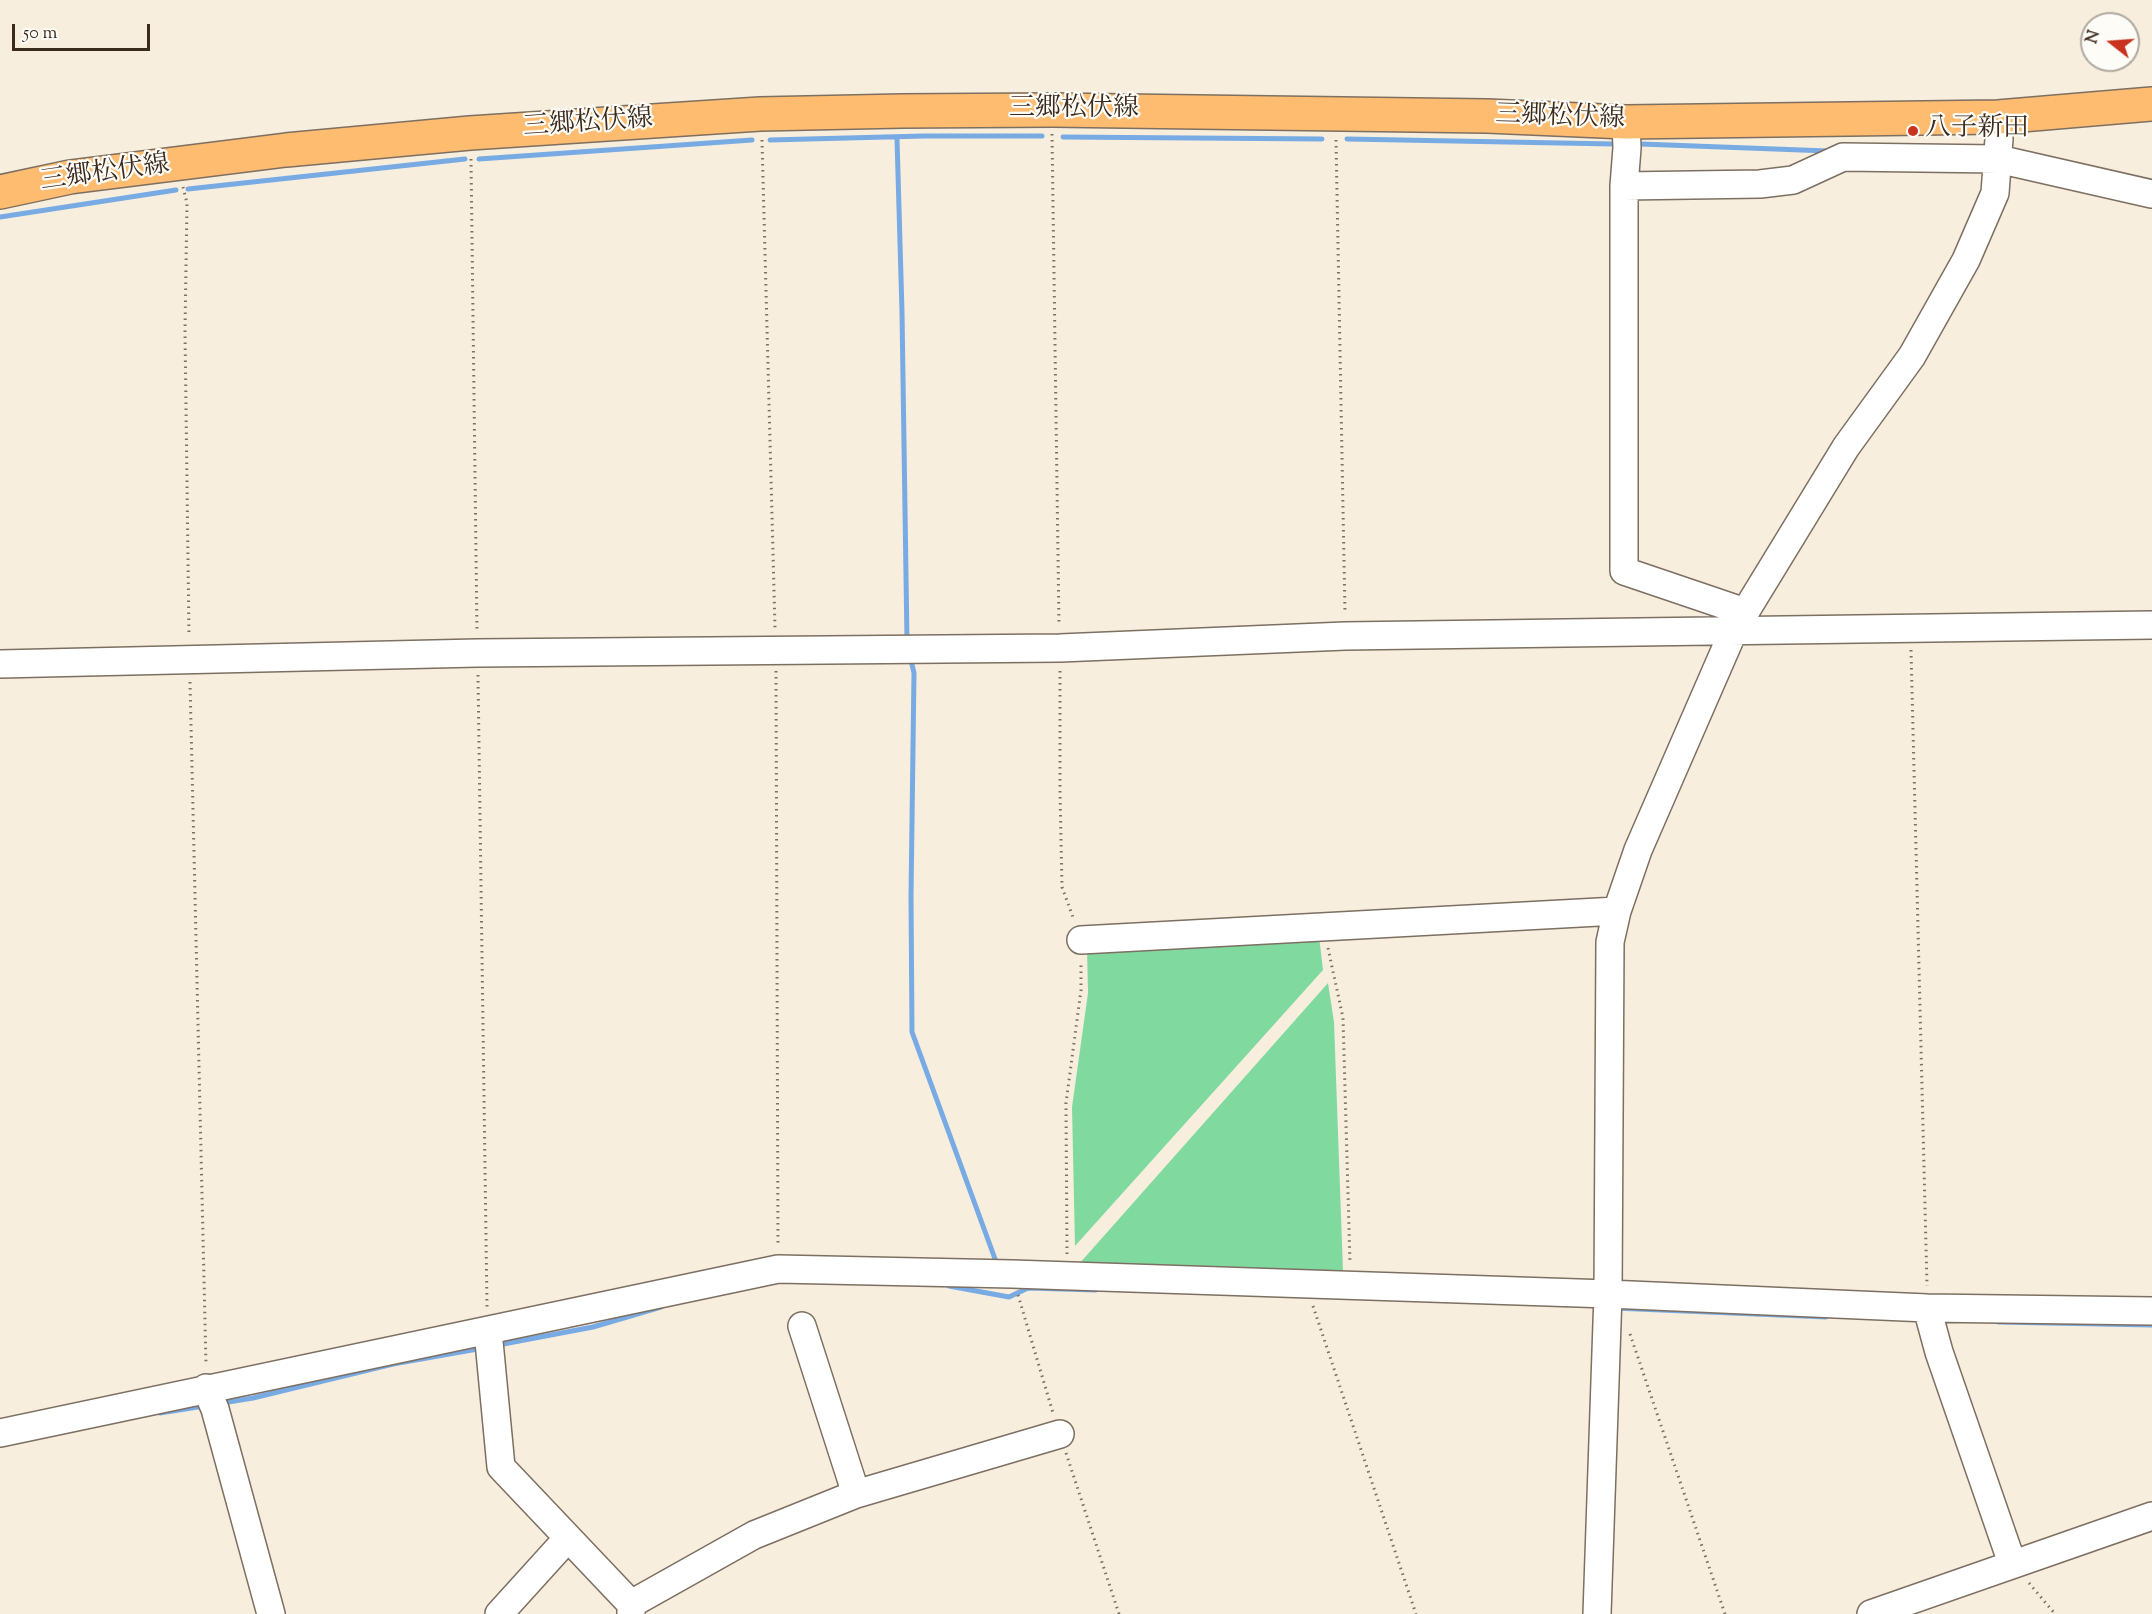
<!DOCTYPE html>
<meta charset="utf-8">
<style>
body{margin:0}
#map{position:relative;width:2152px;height:1614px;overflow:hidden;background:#f7eedd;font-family:"Sorts Mill Goudy",serif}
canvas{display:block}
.north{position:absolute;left:2080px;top:12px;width:60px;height:60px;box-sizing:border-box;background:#fdfcf7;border:2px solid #afa8a0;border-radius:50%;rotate:287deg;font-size:16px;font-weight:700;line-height:24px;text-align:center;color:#3b2a1e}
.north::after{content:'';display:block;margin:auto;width:21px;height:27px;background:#c8321e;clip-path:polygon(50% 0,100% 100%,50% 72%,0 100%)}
.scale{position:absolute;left:12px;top:24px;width:138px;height:27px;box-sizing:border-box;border:3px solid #3b2a1e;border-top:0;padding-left:8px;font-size:18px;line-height:21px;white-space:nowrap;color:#3b2a1e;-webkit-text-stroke:4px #fdfcf7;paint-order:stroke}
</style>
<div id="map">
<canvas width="2152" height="1614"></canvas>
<div class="north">N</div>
<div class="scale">50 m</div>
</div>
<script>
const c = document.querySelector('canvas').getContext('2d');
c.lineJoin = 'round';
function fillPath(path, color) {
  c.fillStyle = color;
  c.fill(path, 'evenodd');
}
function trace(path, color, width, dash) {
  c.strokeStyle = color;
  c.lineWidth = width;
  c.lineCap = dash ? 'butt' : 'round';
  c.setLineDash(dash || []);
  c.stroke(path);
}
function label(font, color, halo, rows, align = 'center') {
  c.font = font + ' "Sorts Mill Goudy","Noto Serif JP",serif';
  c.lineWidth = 4.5;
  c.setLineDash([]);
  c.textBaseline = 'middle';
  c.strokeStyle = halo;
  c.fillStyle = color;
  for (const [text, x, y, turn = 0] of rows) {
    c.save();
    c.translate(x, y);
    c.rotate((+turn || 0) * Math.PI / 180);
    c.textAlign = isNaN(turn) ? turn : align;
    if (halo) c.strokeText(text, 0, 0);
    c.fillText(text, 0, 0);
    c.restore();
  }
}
const green = new Path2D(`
 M 1319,936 L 1323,970 L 1075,1246 L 1072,1107 L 1088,993 L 1087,948 Z
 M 1328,983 L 1334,1022 L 1343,1271 L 1079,1264 Z`);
const stream = new Path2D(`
 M 1063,137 L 1322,139
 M 897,139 L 902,312 L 907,641
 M 1347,139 L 1614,144
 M 770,140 L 924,136 L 1042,136
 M 1641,144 L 1828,151
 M 479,159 L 752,140
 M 188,189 L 465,159
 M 0,217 L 176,190
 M 910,656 L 914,673 L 911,896 L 912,1032 L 998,1267
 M 949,1286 L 1009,1297 L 1028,1288 L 1096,1290
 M 1614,1308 L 1826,1317
 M 1998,1322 L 2152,1325
 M 498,1345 L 593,1327 L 661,1307
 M 222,1403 L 253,1398 L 393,1364 L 483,1348
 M 160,1413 L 204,1406`);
const path = new Path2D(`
 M 1052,134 L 1059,625
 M 762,140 L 775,628
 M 1336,140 L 1345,613
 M 471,159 L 477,632
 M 183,187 L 187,203 L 185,330 L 189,636
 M 1911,650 L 1927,1286
 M 776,671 L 778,1246
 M 1060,671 L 1060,792 L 1062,887 L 1074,920
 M 478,675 L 487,1307
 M 190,682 L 206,1365
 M 1328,948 L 1343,1018 L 1350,1263
 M 1067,1254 L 1066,1103 L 1081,990 L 1081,962
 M 1018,1295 L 1053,1413
 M 1313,1306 L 1416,1614
 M 1630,1334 L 1725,1614
 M 1066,1453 L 1119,1614
 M 2029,1583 L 2055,1614`);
const minor = new Path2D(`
 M 1626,122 L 1627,148 L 1624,186 L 1624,571 L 1745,612
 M 1624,186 L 1760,184 L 1793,180 L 1843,157 L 1998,159 L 2152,194
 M 0,664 L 477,653 L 1060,648 L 1345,636 L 2152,625
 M 1081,940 L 1617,911
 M 1927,1308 L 1939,1352 L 2012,1563
 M 802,1326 L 856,1494 L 1060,1434
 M 488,1331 L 501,1467 L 631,1604 L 631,1614
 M 206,1388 L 215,1409 L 271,1614
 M 0,1433 L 778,1269 L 1012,1274 L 1608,1294 L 1927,1308 L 2152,1311
 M 631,1604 L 754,1535 L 856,1494
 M 499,1614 L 567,1539
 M 1597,1614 L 1608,1294 L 1610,942 L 1617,911 L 1638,850 L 1733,632 L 1846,447 L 1912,356 L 1966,260 L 1995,193 L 1999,139 L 1998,117
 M 1871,1614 L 2152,1516`);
const major = new Path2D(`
 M 0,192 L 70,177 L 286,150 L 470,133 L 760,114 L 902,111 L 1052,110 L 1487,116 L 1626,122 L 1998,117 L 2152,104`);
const markers = [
 [1913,131,6,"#c8321e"]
];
const streetNames = [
 ["三郷松伏線",1074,111],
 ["三郷松伏線",1560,119,2],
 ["三郷松伏線",588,125,-4],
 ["三郷松伏線",105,175,-8]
];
const poiNames = [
 ["八子新田",1925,131]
];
fillPath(green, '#80daa0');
trace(stream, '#78aae4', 5);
trace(minor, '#7d6f61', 30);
trace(major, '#7d6f61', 36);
trace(path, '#7d6f61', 3, [1.5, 4.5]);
trace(minor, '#fff', 27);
trace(major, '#febc70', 33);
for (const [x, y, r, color] of markers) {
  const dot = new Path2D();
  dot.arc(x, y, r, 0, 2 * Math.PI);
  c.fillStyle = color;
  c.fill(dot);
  trace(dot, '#fdfcf7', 2);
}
label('26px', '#3b2a1e', '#fdfcf7', streetNames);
label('26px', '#3b2a1e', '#fdfcf7', poiNames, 'left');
</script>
